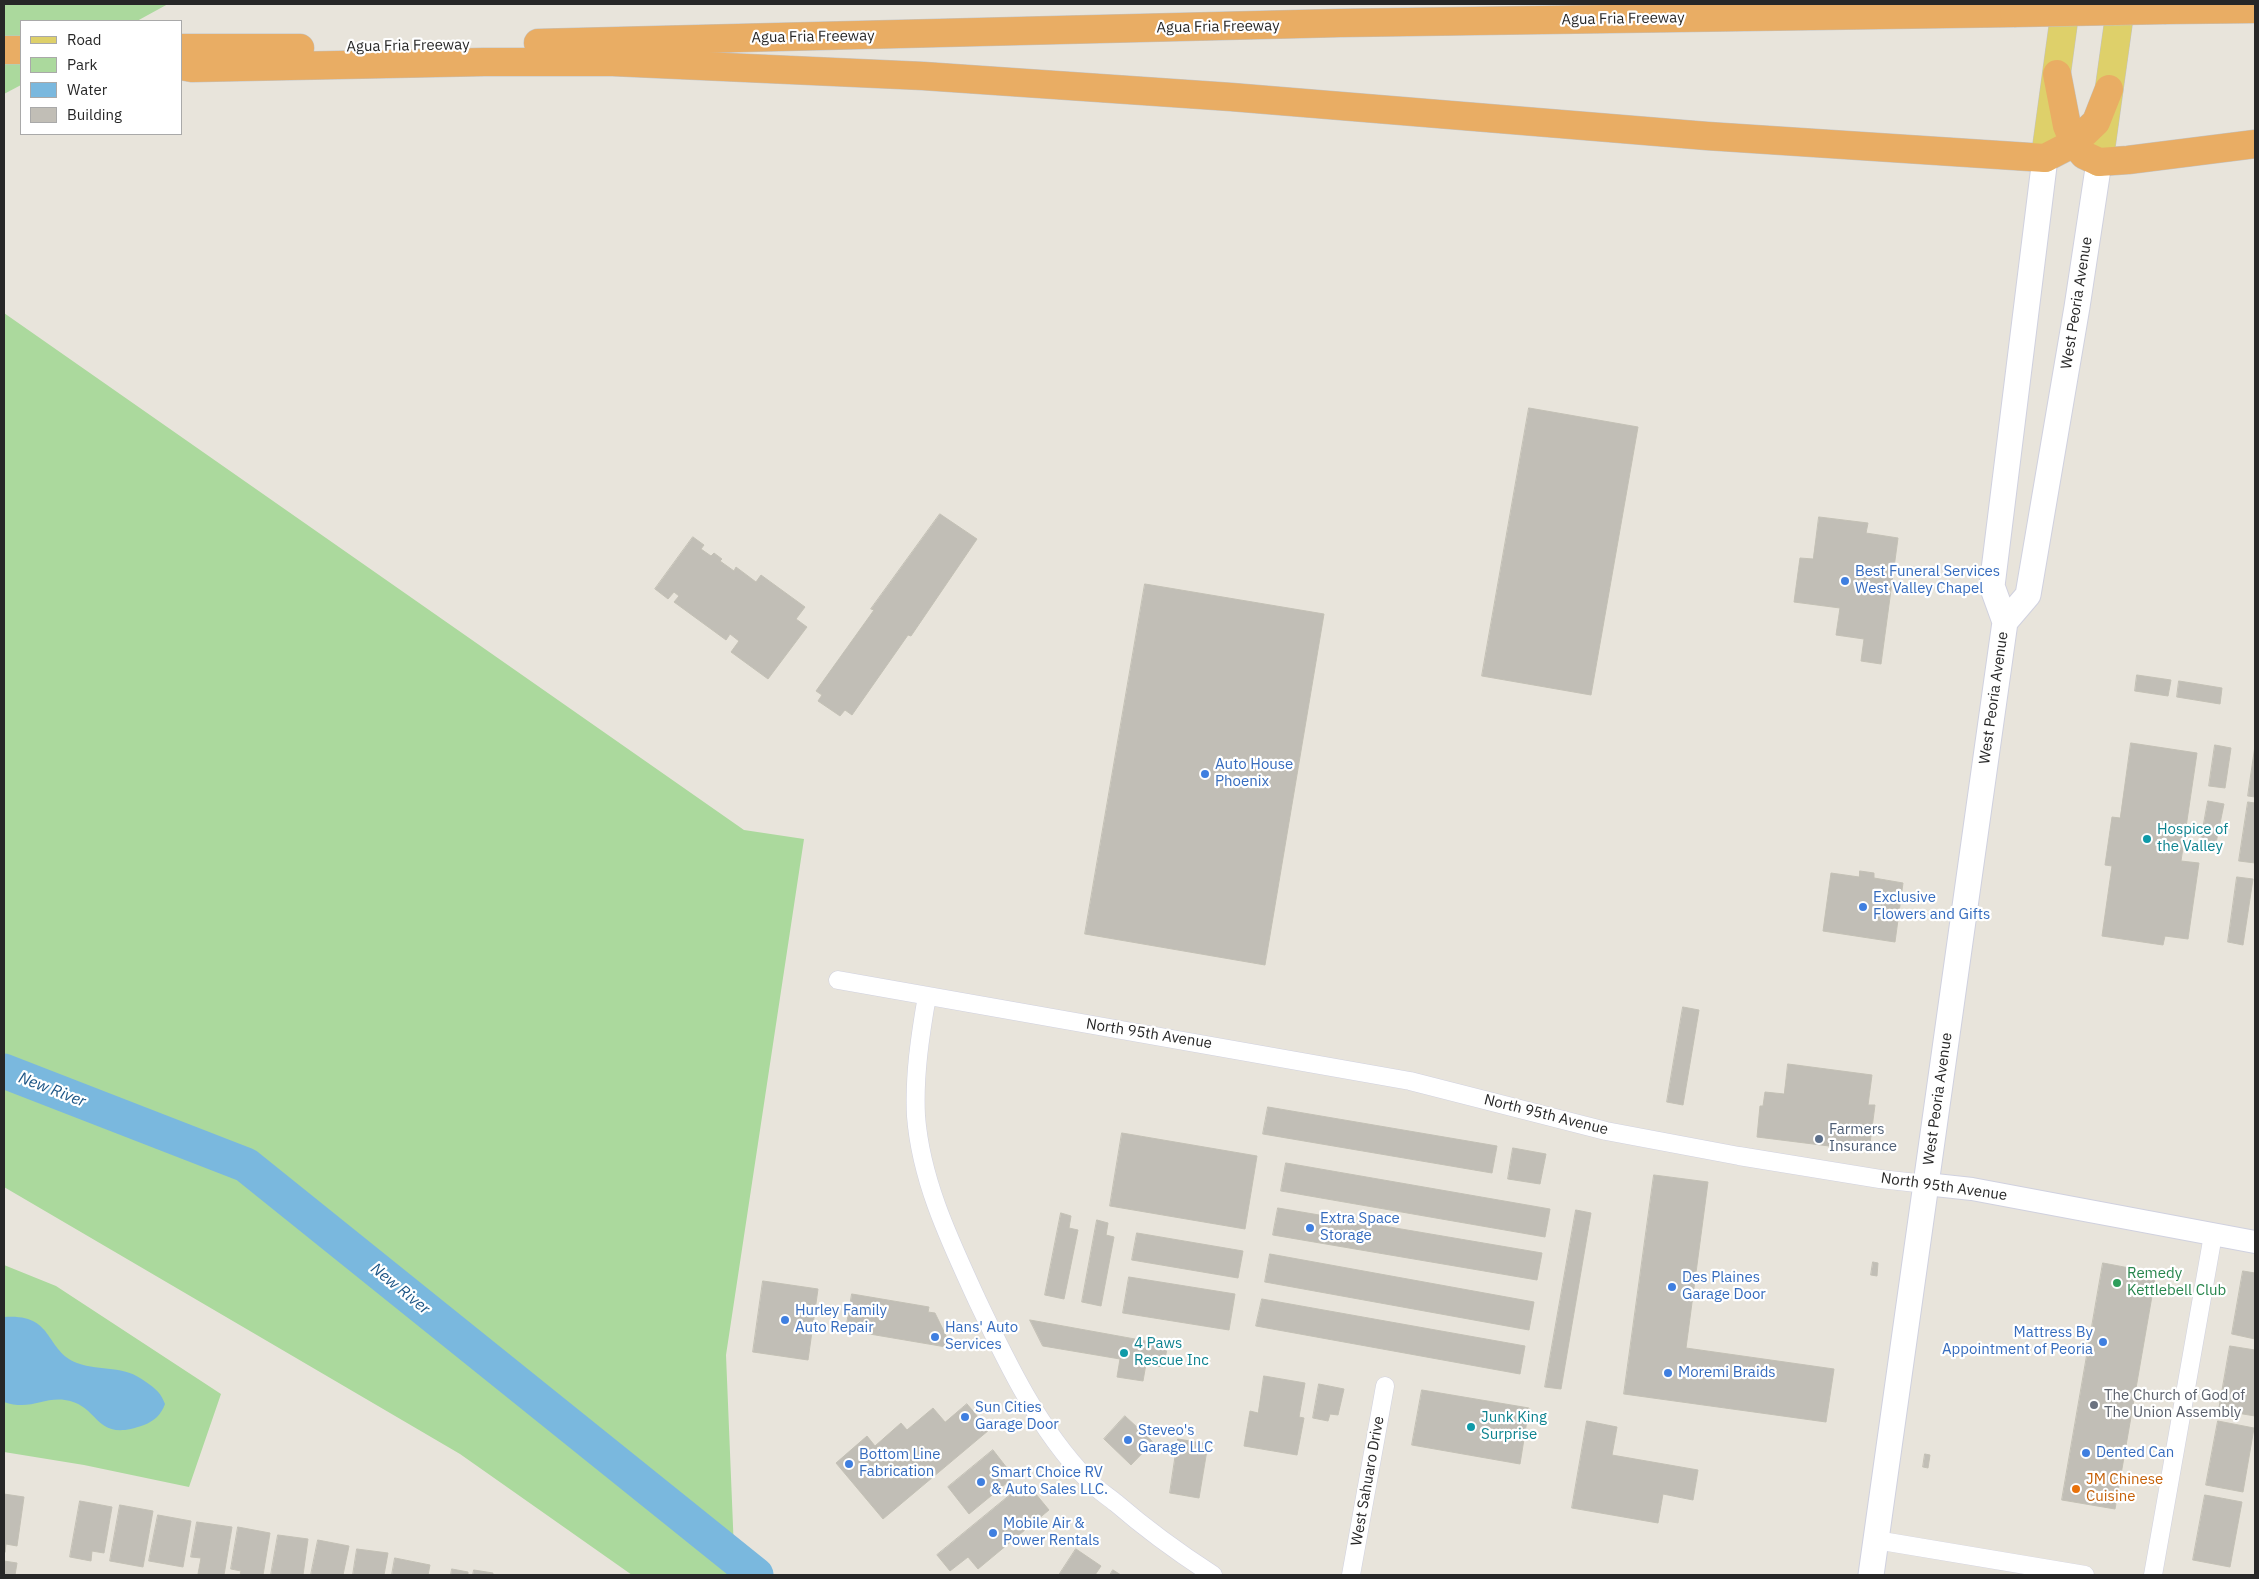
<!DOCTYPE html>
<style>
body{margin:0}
#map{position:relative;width:2259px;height:1579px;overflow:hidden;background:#e8e4db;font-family:"IBM Plex Sans",sans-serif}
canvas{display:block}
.frame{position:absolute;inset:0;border:5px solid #272727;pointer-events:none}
.legend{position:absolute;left:20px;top:20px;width:162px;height:115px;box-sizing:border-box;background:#fff;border:1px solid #a9a9a9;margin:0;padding:6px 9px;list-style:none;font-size:15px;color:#272727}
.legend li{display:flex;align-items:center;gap:10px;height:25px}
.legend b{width:25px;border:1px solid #a9a9a9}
</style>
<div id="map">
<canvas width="2259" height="1579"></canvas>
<div class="frame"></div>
<ul class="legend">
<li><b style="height:6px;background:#ded06a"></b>Road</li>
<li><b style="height:14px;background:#abd99d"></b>Park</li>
<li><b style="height:14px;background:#7ab8de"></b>Water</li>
<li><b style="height:14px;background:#c1beb6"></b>Building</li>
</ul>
</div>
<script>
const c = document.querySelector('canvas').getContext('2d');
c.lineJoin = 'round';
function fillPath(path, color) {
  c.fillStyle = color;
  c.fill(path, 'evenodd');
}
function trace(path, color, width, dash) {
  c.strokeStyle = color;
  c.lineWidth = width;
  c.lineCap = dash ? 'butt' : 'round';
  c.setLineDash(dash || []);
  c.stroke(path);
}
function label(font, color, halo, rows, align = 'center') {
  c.font = font + ' "IBM Plex Sans",sans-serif';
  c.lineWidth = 4.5;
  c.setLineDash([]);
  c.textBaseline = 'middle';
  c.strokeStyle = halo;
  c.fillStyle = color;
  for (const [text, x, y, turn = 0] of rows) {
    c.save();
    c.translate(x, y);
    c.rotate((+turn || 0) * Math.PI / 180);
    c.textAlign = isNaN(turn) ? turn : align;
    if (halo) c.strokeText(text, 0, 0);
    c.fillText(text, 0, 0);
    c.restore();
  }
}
const green = new Path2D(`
 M 4,4 L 168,4 L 137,21 L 21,21 L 21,85 L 4,94 Z
 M 4,313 L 744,830 L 804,839 L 726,1355 L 735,1575 L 632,1575 L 460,1454 L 4,1187 Z
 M 4,1265 L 56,1286 L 221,1394 L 189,1487 L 84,1465 L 4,1452 Z`);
const water = new Path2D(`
 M 4,1317 C 55,1313 44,1350 77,1363 C 102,1372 123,1364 146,1382 C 156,1389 161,1393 165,1404 C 161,1415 154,1421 144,1425 C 93,1444 101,1405 65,1400 C 43,1397 30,1411 4,1402 Z`);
const river = new Path2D(`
 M 4,1071 L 246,1165 L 756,1575`);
const building = new Path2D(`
 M 1529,408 L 1638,427 L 1591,695 L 1482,676 Z
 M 940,514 L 977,539 L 911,636 L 908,635 L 852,715 L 845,710 L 840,716 L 818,701 L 822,695 L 816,691 L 874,610 L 871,609 Z
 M 1819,517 L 1868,523 L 1866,533 L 1898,538 L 1881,664 L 1861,661 L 1864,639 L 1836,635 L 1840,608 L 1794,602 L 1800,558 L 1813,559 Z
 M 693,537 L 704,545 L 701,549 L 711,556 L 714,553 L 722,559 L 720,561 L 734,571 L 736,567 L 756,582 L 761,575 L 805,607 L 796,619 L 807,627 L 768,679 L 731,652 L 739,641 L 730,634 L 726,640 L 674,602 L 679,596 L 674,592 L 668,599 L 655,589 Z
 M 1145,584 L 1324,614 L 1265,965 L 1085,934 Z
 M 2137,675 L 2171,680 L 2168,696 L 2135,691 Z
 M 2179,681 L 2222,688 L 2220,704 L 2177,697 Z
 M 2131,743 L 2197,753 L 2181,861 L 2199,863 L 2188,939 L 2165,936 L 2163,945 L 2102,936 L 2112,866 L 2105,865 L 2112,817 L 2120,818 Z
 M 2215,745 L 2231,748 L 2225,788 L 2209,786 Z
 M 2255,746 L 2255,797 L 2248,796 Z
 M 2208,801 L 2224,804 L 2216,843 L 2201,840 Z
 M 2248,802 L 2255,803 L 2255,863 L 2239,861 Z
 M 1860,871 L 1874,873 L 1874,878 L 1903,883 L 1895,942 L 1823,931 L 1831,873 L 1859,877 Z
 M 2237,877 L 2253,879 L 2243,945 L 2228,942 Z
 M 1683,1007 L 1699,1010 L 1683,1105 L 1667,1102 Z
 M 1788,1064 L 1872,1075 L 1868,1105 L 1875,1105 L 1869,1151 L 1757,1137 L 1760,1106 L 1763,1106 L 1765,1092 L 1784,1094 Z
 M 1268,1107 L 1497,1146 L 1492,1173 L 1263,1134 Z
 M 1122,1133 L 1257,1156 L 1245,1229 L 1110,1206 Z
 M 1513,1148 L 1546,1154 L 1540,1184 L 1508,1179 Z
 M 1286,1163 L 1550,1209 L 1545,1237 L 1281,1191 Z
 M 1654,1175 L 1708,1182 L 1686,1348 L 1834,1369 L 1826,1422 L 1624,1394 Z
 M 1278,1208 L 1542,1253 L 1537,1280 L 1273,1235 Z
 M 1576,1210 L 1591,1213 L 1561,1389 L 1545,1387 Z
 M 1061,1213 L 1071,1216 L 1069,1228 L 1078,1230 L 1064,1299 L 1045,1295 Z
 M 1097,1220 L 1108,1223 L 1106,1235 L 1114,1237 L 1101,1306 L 1082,1302 Z
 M 1137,1233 L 1243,1251 L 1238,1278 L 1132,1260 Z
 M 1270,1254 L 1534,1302 L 1529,1330 L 1265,1282 Z
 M 1873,1262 L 1878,1263 L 1877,1276 L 1871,1275 Z
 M 2103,1263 L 2156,1273 L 2115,1509 L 2062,1500 Z
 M 2243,1271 L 2255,1273 L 2255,1339 L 2232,1334 Z
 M 1129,1277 L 1235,1294 L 1229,1330 L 1123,1313 Z
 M 763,1281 L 818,1289 L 808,1360 L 753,1352 Z
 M 852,1294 L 929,1307 L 928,1312 L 935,1313 L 952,1348 L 846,1330 Z
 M 1262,1299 L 1525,1346 L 1520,1374 L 1256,1326 Z
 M 1030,1320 L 1168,1345 L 1163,1367 L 1146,1364 L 1143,1381 L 1117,1377 L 1120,1359 L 1043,1346 Z
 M 2230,1346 L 2255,1350 L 2255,1416 L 2219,1410 Z
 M 1264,1376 L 1305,1383 L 1299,1417 L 1304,1418 L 1297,1455 L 1244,1446 L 1250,1411 L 1258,1413 Z
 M 1319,1384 L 1344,1389 L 1338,1415 L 1330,1414 L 1328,1421 L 1313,1418 Z
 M 1422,1390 L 1529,1408 L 1520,1464 L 1412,1445 Z
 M 967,1404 L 989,1430 L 883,1519 L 836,1463 L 867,1436 L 875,1446 L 901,1423 L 907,1430 L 933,1408 L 945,1422 Z
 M 1125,1416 L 1153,1442 L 1131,1465 L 1104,1439 Z
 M 1587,1421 L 1617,1427 L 1612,1455 L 1698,1470 L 1693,1500 L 1663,1494 L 1658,1523 L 1572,1508 Z
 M 2218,1421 L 2254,1428 L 2243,1492 L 2206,1485 Z
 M 1178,1439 L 1208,1444 L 1199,1498 L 1170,1493 Z
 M 993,1450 L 1014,1477 L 969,1514 L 948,1487 Z
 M 1925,1454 L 1930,1455 L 1928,1468 L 1923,1467 Z
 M 1026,1482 L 1049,1510 L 978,1569 L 968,1557 L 950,1571 L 937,1555 Z
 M 4,1494 L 24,1497 L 17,1546 L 6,1544 L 5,1552 Z
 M 2205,1495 L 2242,1502 L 2230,1567 L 2193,1560 Z
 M 80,1501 L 112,1507 L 104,1553 L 92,1551 L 91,1561 L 70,1557 Z
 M 120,1505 L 153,1511 L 143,1567 L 110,1561 Z
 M 158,1515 L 191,1521 L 183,1567 L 149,1561 Z
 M 197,1522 L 232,1527 L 224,1575 L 198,1574 L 201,1558 L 191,1557 Z
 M 238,1527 L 270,1533 L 263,1575 L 240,1575 L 241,1571 L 231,1569 Z
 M 278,1535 L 308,1539 L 303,1575 L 271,1575 Z
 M 318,1540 L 349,1546 L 343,1575 L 311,1575 Z
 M 357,1549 L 388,1553 L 384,1575 L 353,1575 Z
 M 1076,1549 L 1101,1566 L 1095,1575 L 1059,1575 Z
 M 395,1558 L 430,1565 L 428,1575 L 392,1575 Z
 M 4,1561 L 17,1563 L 15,1575 L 4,1575 Z
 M 452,1569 L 468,1572 L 468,1575 L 451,1575 Z
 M 474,1570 L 493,1573 L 493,1575 L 473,1575 Z
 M 1113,1570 L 1121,1575 L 1110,1575 Z`);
const minor = new Path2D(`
 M 838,980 L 1410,1081 L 1606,1131 L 1739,1156 L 1880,1179 L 1926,1184
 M 927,996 C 920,1036 914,1076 916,1116 C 921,1182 951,1243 978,1302 C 1007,1363 1039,1430 1087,1479 C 1095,1488 1106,1495 1116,1503 C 1146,1529 1179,1553 1213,1575
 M 1876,1540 L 2085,1575
 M 1351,1575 L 1385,1386
 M 2153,1575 L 2213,1235`);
const tertiary = new Path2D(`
 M 1926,1184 L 1972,1189 L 2255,1242`);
const secondary = new Path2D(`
 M 2005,622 L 2028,595 L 2077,307 L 2099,162
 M 1871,1575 L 2005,622 L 1992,586 L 2045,158`);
const primary = new Path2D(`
 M 2045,158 L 2066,4
 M 2099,162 L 2121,4`);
const motorway = new Path2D(`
 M 2166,10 L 2255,9
 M 538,43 L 1340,23 L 2014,13
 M 181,48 L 300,48
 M 4,50 L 21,50
 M 181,66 L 192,68 L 484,62 L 613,62 L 923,76 L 1231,97 L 1707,136 L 2045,158 L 2074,143 L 2096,122 L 2109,89
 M 2057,74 L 2067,126 L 2074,143 L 2084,155 L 2099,162 L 2128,160 L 2255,144`);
const motorwayBridge = new Path2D(`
 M 2014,13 L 2166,10`);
const markers = [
 [1845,581,5,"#3f7fe0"],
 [1205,774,5,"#3f7fe0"],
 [2147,839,5,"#0f9aa8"],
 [1863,907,5,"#3f7fe0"],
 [1819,1139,5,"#5c6f8a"],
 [1310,1228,5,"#3f7fe0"],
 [2117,1283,5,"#2e9e5b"],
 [1672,1287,5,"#3f7fe0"],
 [785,1320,5,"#3f7fe0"],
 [935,1337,5,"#3f7fe0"],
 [2103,1342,5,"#3f7fe0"],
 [1124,1353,5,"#0f9aa8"],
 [1668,1373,5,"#3f7fe0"],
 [2094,1405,5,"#6b7280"],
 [965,1417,5,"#3f7fe0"],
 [1471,1427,5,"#0f9aa8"],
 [1128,1440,5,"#3f7fe0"],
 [2086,1453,5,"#3f7fe0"],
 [849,1464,5,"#3f7fe0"],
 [981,1482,5,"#3f7fe0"],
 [2076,1489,5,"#e8710a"],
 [993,1533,5,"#3f7fe0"]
];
const streetNames = [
 ["Agua Fria Freeway",1623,19,-1],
 ["Agua Fria Freeway",1218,27,-1],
 ["Agua Fria Freeway",813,37,-1],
 ["Agua Fria Freeway",408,46,-1],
 ["West Peoria Avenue",2077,303,-81],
 ["West Peoria Avenue",1994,698,-82],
 ["North 95th Avenue",1149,1034,9],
 ["West Peoria Avenue",1938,1099,-82],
 ["North 95th Avenue",1546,1115,14],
 ["North 95th Avenue",1944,1187,8],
 ["West Sahuaro Drive",1368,1481,-80]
];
const shopNames = [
 ["Best Funeral Services",1855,572],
 ["West Valley Chapel",1855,589],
 ["Auto House",1215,765],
 ["Phoenix",1215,782],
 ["Exclusive",1873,898],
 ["Flowers and Gifts",1873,915],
 ["Extra Space",1320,1219],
 ["Storage",1320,1236],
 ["Des Plaines",1682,1278],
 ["Garage Door",1682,1295],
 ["Hurley Family",795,1311],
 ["Auto Repair",795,1328],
 ["Hans' Auto",945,1328],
 ["Services",945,1345],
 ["Mattress By",2093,1333,"right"],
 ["Appointment of Peoria",2093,1350,"right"],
 ["Moremi Braids",1678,1373],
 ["Sun Cities",975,1408],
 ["Garage Door",975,1425],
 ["Steveo's",1138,1431],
 ["Garage LLC",1138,1448],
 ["Dented Can",2096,1453],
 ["Bottom Line",859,1455],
 ["Fabrication",859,1472],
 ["Smart Choice RV",991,1473],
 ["& Auto Sales LLC.",991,1490],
 ["Mobile Air &",1003,1524],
 ["Power Rentals",1003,1541]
];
const cultureNames = [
 ["Hospice of",2157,830],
 ["the Valley",2157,847],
 ["4 Paws",1134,1344],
 ["Rescue Inc",1134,1361],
 ["Junk King",1481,1418],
 ["Surprise",1481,1435]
];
const serviceNames = [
 ["Farmers",1829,1130],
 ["Insurance",1829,1147]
];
const leisureNames = [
 ["Remedy",2127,1274],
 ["Kettlebell Club",2127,1291]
];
const worshipNames = [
 ["The Church of God of",2104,1396],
 ["The Union Assembly",2104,1413]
];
const foodNames = [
 ["JM Chinese",2086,1480],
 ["Cuisine",2086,1497]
];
const waterNames = [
 ["New River",52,1090,21],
 ["New River",400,1289,39]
];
fillPath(green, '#abd99d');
fillPath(water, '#7ab8de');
trace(river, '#7ab8de', 35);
fillPath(building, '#c1beb6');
trace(building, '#c3c0b5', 1);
trace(minor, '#d0d1df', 19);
trace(tertiary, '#d0d1df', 24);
trace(secondary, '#d0d1df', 27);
trace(primary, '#c3c3c3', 29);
trace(motorway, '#c3c3c3', 29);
trace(minor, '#fff', 18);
trace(tertiary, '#fff', 22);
trace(secondary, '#fff', 25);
trace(primary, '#ded06a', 28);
trace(motorway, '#e9ad64', 28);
trace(motorwayBridge, '#c3c3c3', 29, []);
trace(motorwayBridge, '#e9ad64', 28);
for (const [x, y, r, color] of markers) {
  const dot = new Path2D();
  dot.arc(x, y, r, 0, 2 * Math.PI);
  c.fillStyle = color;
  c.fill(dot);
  trace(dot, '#fff', 2);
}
label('15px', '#272727', '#fff', streetNames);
label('15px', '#366cbe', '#fff', shopNames, 'left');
label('15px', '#0d838f', '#fff', cultureNames, 'left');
label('15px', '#4e5e75', '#fff', serviceNames, 'left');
label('15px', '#27864d', '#fff', leisureNames, 'left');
label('15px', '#5b616d', '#fff', worshipNames, 'left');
label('15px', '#c56008', '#fff', foodNames, 'left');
label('italic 16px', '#1d5686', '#fff', waterNames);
</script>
